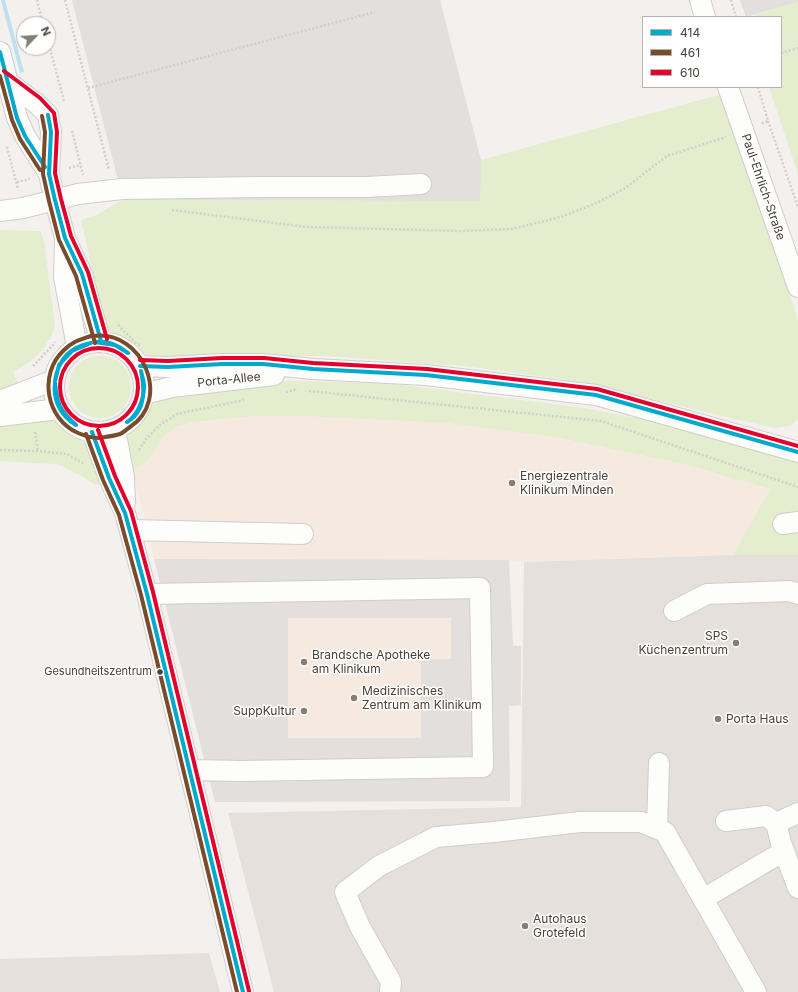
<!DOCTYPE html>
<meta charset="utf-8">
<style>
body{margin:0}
#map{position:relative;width:798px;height:992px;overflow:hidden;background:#f3f0ed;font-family:Inter,sans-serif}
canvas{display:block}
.legend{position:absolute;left:642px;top:16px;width:140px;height:72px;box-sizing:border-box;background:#fff;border:1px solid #b7b3af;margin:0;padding:5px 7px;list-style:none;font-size:12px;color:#4a4138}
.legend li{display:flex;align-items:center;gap:8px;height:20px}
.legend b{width:20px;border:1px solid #b7b3af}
.north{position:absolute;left:16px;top:16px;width:40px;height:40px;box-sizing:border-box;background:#fff;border:1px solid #b7b3af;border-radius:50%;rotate:65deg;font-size:11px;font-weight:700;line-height:16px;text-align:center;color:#4a4138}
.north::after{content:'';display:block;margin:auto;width:14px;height:18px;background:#857e77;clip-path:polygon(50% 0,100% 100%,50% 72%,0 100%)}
</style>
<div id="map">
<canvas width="798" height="992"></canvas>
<ul class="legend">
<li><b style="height:5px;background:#00a9ce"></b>414</li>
<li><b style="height:5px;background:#7a4b2a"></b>461</li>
<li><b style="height:5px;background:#e4002b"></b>610</li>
</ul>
<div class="north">N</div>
</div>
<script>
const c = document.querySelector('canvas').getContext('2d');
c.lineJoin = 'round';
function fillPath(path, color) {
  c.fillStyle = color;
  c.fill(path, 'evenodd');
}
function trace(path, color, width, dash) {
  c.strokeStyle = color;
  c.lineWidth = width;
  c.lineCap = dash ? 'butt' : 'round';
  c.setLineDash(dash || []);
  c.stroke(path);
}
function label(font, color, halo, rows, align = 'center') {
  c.font = font + ' Inter,sans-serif';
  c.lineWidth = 3;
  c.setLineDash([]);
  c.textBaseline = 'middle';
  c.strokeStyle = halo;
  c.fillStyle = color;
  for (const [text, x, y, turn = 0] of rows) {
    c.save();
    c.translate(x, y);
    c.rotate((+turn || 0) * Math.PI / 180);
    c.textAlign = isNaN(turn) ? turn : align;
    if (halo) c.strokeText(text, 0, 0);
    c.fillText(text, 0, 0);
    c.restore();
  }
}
const commercial = new Path2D(`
 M 254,416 L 303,416 L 447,423 L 555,437 L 684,464 L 770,489 L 733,555 L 524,562 L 509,561 L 513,646 L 521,646 L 521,705 L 509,706 L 510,801 L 215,802 L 132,469 L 142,466 L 153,454 L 160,440 L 177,426 L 194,422 Z`);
const industrial = new Path2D(`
 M 733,555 L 798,555 L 798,992 L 274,992 L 228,813 L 521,807 L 524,562 Z
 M 209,953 L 220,992 L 0,992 L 0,959 Z`);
const green = new Path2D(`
 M 798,2 L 798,174 L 769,87 L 781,87 L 781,17 L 749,17 Z
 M 722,94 L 798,319 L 798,419 L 790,426 L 774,428 L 608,389 L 562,379 L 464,366 L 326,356 L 154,359 L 105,328 L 100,320 L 88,249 L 81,220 L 94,216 L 123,200 L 479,201 L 481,160 Z
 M 0,230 L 40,231 L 44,241 L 55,326 C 46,350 35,360 13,372 L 18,384 L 0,389 Z
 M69 387a31 31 0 1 1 62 0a31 31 0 1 1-62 0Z
 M 288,381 L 386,383 L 584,408 L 680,427 L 780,455 L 798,463 L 798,555 L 733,555 L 770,489 L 684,464 L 555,437 L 447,423 L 303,416 L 254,416 L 194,422 L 177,426 L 160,440 L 153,454 L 142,466 L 132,469 L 126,442 L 130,432 L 146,414 L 150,407 L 165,398 L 204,390 Z
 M 41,418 C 80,424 90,449 103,482 L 95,485 L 83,477 L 57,464 L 0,461 L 0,423 Z`);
const parking = new Path2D(`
 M 72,0 L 440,0 L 481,160 L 480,201 L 123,200 Z
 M 740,0 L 798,0 L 798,2 L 746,17 Z
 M 154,559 L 509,560 L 513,646 L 521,646 L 521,705 L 509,706 L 510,801 L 215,802 ZM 288,618 L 451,618 L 451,659 L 421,659 L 421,738 L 288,738 Z`);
const water = new Path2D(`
 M 1,0 L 5,0 L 24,72 L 20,73 Z`);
const path = new Path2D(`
 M 37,0 L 43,24
 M 65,0 L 109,170
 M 731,0 L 736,17
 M 48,41 L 64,101
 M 781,53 L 798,48
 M 758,87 L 768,121 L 760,124
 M 88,88 L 375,12
 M 768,121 L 798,207
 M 72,131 L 83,175
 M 7,147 L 18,189
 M 69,168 L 81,165
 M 17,182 L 30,179
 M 172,210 L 307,227 L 461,231 L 512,229 L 561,217 L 594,204 L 624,189 L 667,156 L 726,137
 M 118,325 L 137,344 L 141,345
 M 33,366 L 54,344 L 55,342
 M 309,391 L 601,421 L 798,487
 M 286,392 L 298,389
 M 35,432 L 38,451
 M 0,450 L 38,451 L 67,454 L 83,463
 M 139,450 L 146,439 L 160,425 L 177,414 L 244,400`);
const minor = new Path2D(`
 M 700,0 L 705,17
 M 0,52 L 17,118 L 25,136 L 49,174
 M 0,76 L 36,103 L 48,115 L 51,132 L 49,174 L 55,200 L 65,238 L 82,274 L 93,315 L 101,341
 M 728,87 L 798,287
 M 0,211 L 23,208 L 78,194 L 122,189 L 261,187 L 367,187 L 421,184
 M 65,242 L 64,277 L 77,347
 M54 387a45 45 0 1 1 90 0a45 45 0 1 1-90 0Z
 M 140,366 L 168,367 L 222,364 L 263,364 L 313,369 L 426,375 L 596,395 L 798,452
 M 144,394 L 172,387 L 274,375
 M 0,401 L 54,380
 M 0,416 L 59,409
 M 115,429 L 124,477 L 125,503
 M 92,432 L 109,478 L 125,513 L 147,594 L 243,992
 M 783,524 L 798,522
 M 130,530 L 303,534
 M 147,594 L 480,588 L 483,767 L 241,771 L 190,770
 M 674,611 L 707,594 L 790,591 L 798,594
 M 726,821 L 766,816 L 776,823 L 781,843 L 798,888
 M 776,823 L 798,813
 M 657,829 L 659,763
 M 703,899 L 784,851
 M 390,992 L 391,982 L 360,927 L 345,892 L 379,866 L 436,837 L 494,832 L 580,822 L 641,822 L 665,832 L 756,992`);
const bus1 = new Path2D(`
 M 0,52 L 17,118 L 25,136 L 45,167
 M 48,115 L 51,132 L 49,174 L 55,200 L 65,238 L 82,274 L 101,341
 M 95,342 L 115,345 L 128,353
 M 95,342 C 107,340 118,345 128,353
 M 140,366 L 168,367 L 222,364 L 263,364 L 313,369 L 426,375 L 596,395 L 798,452
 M 55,381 C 58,360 70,347 91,343
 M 55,381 L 59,365 L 72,351 L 91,343
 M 55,383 C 57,404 60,411 76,425
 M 55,383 C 53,401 61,416 76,425
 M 127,422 C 138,415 144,399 144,386 C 144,381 142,376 141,371
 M 127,422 C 146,411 145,389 141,371
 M 92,432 L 109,478 L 125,513 L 147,594 L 243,992`);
const bus2 = new Path2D(`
 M 0,76 L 12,120 L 20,139 L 40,170
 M 42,116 L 45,132 L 43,174 L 49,201 L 59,240 L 76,276 L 95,343
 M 91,336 C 80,340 73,341 64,350 C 38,374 46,419 78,433 C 85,436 92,438 99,438 C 105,437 114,436 120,434 C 123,433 127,429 130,427 C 172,400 143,330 94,336
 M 86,434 L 103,480 L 119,515 L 141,595 L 237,992`);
const bus3 = new Path2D(`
 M 4,71 L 40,98 L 54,113 L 57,132 L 55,173 L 61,199 L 71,236 L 88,272 L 107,339
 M60 387a39 39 0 1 1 78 0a39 39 0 1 1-78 0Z
 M 140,360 L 168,361 L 222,358 L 264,358 L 313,363 L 427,369 L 597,389 L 798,446
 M 98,430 L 115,476 L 131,511 L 153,592 L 249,991`);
const markers = [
 [512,483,4,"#857e77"],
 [736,643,4,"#857e77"],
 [304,662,4,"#857e77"],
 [160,672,3.5,"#4a4138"],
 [354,698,4,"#857e77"],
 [304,711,4,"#857e77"],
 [718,719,4,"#857e77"],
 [525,926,4,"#857e77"]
];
const busNames = [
 ["Gesundheitszentrum",152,672]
];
const streetNames = [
 ["Paul-Ehrlich-Straße",763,187,71],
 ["Porta-Allee",229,380,-6]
];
const poiNames = [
 ["Energiezentrale",520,476],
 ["Klinikum Minden",520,490],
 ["SPS",728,636,"right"],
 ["Küchenzentrum",728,650,"right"],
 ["Brandsche Apotheke",312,655],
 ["am Klinikum",312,669],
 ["Medizinisches",362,691],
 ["Zentrum am Klinikum",362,705],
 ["SuppKultur",296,711,"right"],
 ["Porta Haus",726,719],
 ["Autohaus",533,919],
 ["Grotefeld",533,933]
];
fillPath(commercial, '#f6eae0');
fillPath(industrial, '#e5e0dc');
fillPath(green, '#e4edcd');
fillPath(parking, '#e2dfdc');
fillPath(water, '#bce2f2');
trace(minor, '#d1ceca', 22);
trace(path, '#d3d0cb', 2.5, [2, 2]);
trace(minor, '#fdfdfc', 20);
trace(bus1, '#00a9ce', 4);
trace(bus2, '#7a4b2a', 4);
trace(bus3, '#e4002b', 4);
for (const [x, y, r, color] of markers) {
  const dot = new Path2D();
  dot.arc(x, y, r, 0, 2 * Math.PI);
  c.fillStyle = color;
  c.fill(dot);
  trace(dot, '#fff', 1.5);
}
label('11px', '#4a4138', '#fff', busNames, 'right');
label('12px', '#4a4138', '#fff', streetNames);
label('12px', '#4a4138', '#fff', poiNames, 'left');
</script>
